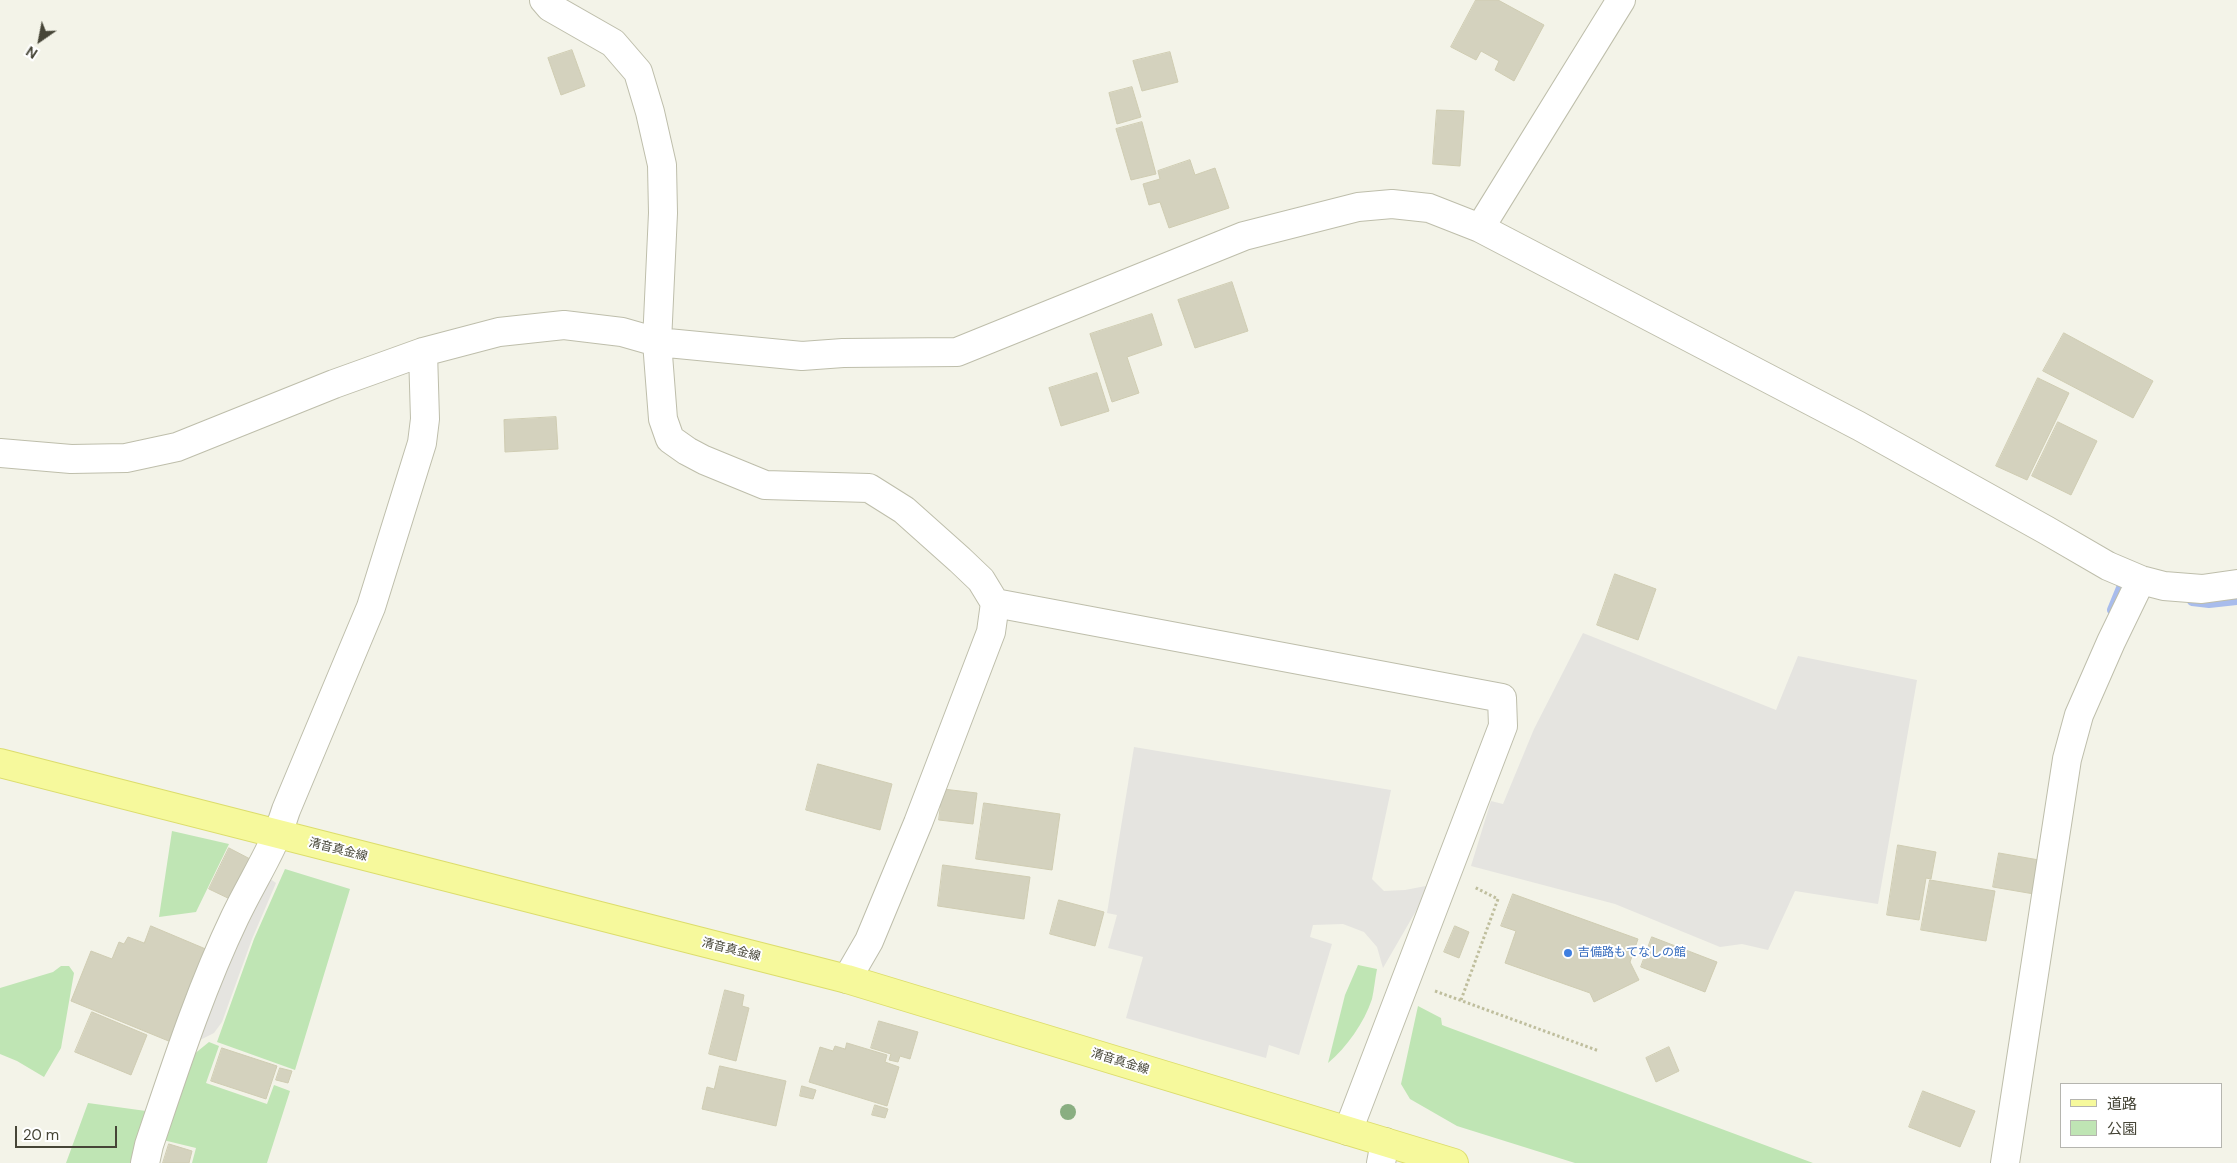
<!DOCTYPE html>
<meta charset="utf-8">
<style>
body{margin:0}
#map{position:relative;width:2237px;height:1163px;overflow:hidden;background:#f3f3e8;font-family:"DM Sans","Noto Sans JP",sans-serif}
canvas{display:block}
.legend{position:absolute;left:2060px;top:1083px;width:162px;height:65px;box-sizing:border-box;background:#fff;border:1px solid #b5b5af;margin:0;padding:6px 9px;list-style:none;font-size:15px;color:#464537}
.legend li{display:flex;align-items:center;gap:10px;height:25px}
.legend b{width:25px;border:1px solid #b5b5af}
.north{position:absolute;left:15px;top:15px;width:50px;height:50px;-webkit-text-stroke:4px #fff;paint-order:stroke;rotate:213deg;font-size:14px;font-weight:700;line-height:20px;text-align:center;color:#464537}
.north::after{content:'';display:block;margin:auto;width:18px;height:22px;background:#464537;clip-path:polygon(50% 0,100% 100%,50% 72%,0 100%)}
.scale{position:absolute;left:15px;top:1126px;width:102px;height:22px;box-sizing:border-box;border:2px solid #464537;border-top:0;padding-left:6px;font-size:15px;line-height:18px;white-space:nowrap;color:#464537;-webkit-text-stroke:4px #fff;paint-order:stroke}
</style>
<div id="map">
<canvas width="2237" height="1163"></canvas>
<ul class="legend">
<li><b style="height:6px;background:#f6f99c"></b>道路</li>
<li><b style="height:14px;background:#bfe5b4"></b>公園</li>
</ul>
<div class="north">N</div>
<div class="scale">20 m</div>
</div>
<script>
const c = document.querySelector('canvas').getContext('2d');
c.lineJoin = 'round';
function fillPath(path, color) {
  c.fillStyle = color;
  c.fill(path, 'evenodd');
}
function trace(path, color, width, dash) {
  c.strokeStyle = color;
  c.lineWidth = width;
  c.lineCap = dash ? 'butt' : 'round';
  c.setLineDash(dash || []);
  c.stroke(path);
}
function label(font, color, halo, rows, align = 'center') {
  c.font = font + ' "DM Sans","Noto Sans JP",sans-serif';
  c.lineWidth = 4;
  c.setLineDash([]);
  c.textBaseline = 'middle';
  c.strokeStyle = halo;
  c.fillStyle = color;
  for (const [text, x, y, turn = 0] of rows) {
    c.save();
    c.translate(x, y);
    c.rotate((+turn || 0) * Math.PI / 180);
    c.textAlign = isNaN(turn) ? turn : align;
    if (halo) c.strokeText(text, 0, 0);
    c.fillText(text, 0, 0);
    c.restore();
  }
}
const green = new Path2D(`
 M 172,831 L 229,844 L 196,912 L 159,917 Z
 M 285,869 L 350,889 L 295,1070 L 217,1042 L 254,939 Z
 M 1358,965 L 1377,969 C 1375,979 1374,990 1372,999 C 1364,1023 1347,1047 1328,1063 L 1345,995 Z
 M 61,966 L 69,966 L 74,973 L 61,1048 L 44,1077 L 17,1061 L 0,1054 L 0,988 L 53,972 Z
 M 1418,1006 L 1441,1018 L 1442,1025 L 1813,1163 L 1575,1163 L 1457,1126 L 1410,1099 L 1401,1084 Z
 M 209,1042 L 219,1046 L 206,1083 L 267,1104 L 274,1085 L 290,1091 L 267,1163 L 192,1163 L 196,1148 L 163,1140 L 193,1055 Z
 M 88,1103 L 146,1111 L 133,1163 L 66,1163 Z`);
const parking = new Path2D(`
 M 1583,633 L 1776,710 L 1798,656 L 1917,680 L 1878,904 L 1795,891 L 1768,950 L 1742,944 L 1720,947 L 1615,904 L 1471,866 L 1491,801 L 1503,804 L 1534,729 Z
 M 1134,747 L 1391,790 L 1372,879 L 1384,891 L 1405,890 L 1431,885 L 1383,968 L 1377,947 L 1364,932 L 1343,924 L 1313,925 L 1310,937 L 1332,944 L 1299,1055 L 1269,1045 L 1266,1058 L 1126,1018 L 1143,957 L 1108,948 L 1117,915 L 1107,913 Z
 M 265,875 L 276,883 L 252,939 L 222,1022 L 214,1033 L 196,1042 Z`);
const stream = new Path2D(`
 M 2192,601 L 2209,603 L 2237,600
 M 2112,610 L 2121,588 L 2124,589`);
const building = new Path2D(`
 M 1476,0 L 1498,0 L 1544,25 L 1514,81 L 1495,70 L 1499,61 L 1481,51 L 1476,60 L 1451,47 Z
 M 572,50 L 585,86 L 561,95 L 548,58 Z
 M 1170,52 L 1178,82 L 1142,91 L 1133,61 Z
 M 1132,87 L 1141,117 L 1117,124 L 1109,93 Z
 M 1437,110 L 1464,111 L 1460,166 L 1433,164 Z
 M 1142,122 L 1156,174 L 1131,180 L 1116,129 Z
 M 1190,160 L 1195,175 L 1215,168 L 1229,208 L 1169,228 L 1160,202 L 1149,205 L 1143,184 L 1160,179 L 1158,171 Z
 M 1232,282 L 1248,331 L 1195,348 L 1178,300 Z
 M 1152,314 L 1162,345 L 1127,357 L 1139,393 L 1112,402 L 1090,334 Z
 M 2064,333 L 2153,381 L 2133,418 L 2043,371 Z
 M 1097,373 L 1109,411 L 1061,426 L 1049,388 Z
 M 2038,378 L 2069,393 L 2027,480 L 1996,466 Z
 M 556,417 L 558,449 L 505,452 L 504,420 Z
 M 2058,422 L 2097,441 L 2071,495 L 2032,476 Z
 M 1615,574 L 1656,589 L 1638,640 L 1597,625 Z
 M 818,764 L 892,784 L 880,830 L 806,810 Z
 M 943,789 L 977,793 L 973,824 L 939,820 Z
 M 984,803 L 1060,814 L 1052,870 L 976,859 Z
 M 1898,845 L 1936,852 L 1931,879 L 1926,878 L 1919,920 L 1887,915 Z
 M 229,848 L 252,860 L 232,900 L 209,889 Z
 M 1999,853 L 2039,860 L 2034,894 L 1993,887 Z
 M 943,865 L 1030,877 L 1024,919 L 938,906 Z
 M 1930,880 L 1995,891 L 1986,941 L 1921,930 Z
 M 1513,894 L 1638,939 L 1630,962 L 1639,980 L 1594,1002 L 1590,993 L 1505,963 L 1516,931 L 1501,926 Z
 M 1059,900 L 1104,912 L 1095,946 L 1050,934 Z
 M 151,926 L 208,950 L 171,1042 L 71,1001 L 91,951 L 112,959 L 119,942 L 124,944 L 128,937 L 144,943 Z
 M 1455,926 L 1469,932 L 1459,958 L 1444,952 Z
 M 1652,937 L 1717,962 L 1705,992 L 1641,967 Z
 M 725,990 L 744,995 L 742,1006 L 749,1008 L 736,1061 L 709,1054 Z
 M 92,1012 L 147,1035 L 131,1075 L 75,1052 Z
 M 879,1021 L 918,1032 L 910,1059 L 900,1056 L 898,1062 L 889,1060 L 891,1054 L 871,1048 Z
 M 847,1043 L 887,1055 L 885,1062 L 899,1067 L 887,1106 L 809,1082 L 820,1047 L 833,1051 L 835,1046 L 845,1049 Z
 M 1669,1047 L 1679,1071 L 1656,1082 L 1646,1058 Z
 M 222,1048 L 277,1066 L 266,1099 L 211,1081 Z
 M 720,1066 L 786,1081 L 776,1126 L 702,1109 L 707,1087 L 714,1089 Z
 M 280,1068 L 292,1071 L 288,1083 L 276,1080 Z
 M 802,1086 L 816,1090 L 813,1099 L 800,1096 Z
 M 1923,1091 L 1975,1111 L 1960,1147 L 1909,1127 Z
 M 875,1105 L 888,1109 L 885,1118 L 872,1115 Z
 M 169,1144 L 192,1151 L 189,1163 L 163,1163 Z`);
const path = new Path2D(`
 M 1435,991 L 1599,1051
 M 1461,1000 L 1498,899 L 1474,887`);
const minor = new Path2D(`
 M 544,0 L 550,7 L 613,43 L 638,72 L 650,112 L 662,165 L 663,213 L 657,342 L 663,419 L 670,439 L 687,451 L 704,460 L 765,485 L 869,488 L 904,510 L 960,560 L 981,580 L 995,603 L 991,632 L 918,823 L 869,941 L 847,979
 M 1480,228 L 1621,0
 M 0,453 L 71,459 L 126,458 L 177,447 L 334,384 L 423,352 L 499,332 L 564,325 L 622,332 L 657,342 L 802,356 L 843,353 L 957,352 L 1244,236 L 1358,207 L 1392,204 L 1429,208 L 1480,228 L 1859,426 L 2046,530 L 2108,566 L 2141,580 L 2164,586 L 2202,589 L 2237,584
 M 995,603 L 1502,698 L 1503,726 L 1348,1131
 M 145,1163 L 149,1145 C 175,1068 200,990 235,917 C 252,881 274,849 286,810 L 371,607 L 422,443 L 425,419 L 423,352
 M 1381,1163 L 1385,1142
 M 2005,1163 L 2067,759 L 2079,715 L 2111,642 L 2141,580`);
const major = new Path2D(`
 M 0,763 L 847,979 L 1454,1163`);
const trees = [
 [1068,1112]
];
const markers = [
 [1568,953,5,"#3f7fe0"]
];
const streetNames = [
 ["清音真金線",338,850,14],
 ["清音真金線",731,950,14],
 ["清音真金線",1120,1062,17]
];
const shopNames = [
 ["吉備路もてなしの館",1578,953]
];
fillPath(green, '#bfe5b4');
fillPath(parking, '#e5e4e0');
trace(stream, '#a8bcec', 10);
fillPath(building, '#d4d2be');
trace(building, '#cfccb2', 1);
trace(minor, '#bebeab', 30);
trace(major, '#dcdd6c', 30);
trace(path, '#bfbe9d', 3, [2.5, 2.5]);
trace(minor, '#fff', 28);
trace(major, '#f6f99c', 28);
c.fillStyle = '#89ae81';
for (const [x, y] of trees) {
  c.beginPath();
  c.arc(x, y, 8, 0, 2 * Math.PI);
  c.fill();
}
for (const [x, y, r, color] of markers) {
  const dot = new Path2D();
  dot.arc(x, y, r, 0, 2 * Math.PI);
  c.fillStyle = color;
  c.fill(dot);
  trace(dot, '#fff', 2);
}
label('12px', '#464537', '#fff', streetNames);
label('12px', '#366cbe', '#fff', shopNames, 'left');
</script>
